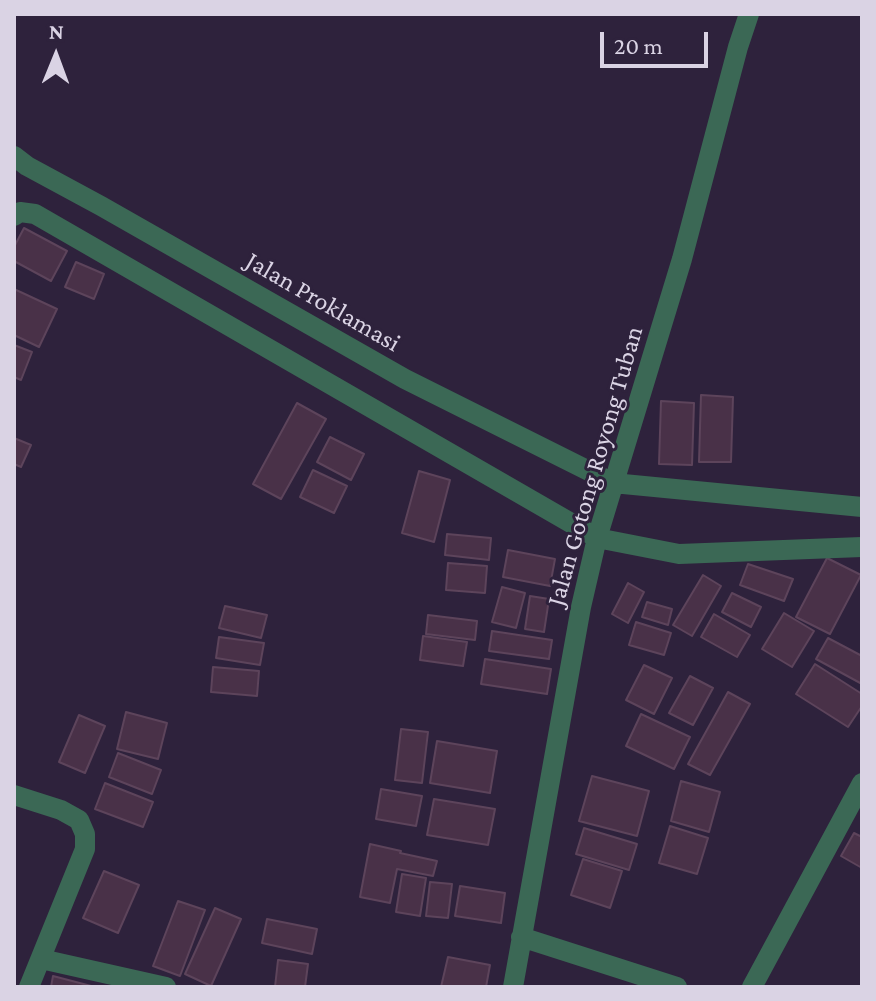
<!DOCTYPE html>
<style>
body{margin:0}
#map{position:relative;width:876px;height:1001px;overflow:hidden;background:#2e223c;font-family:"Crimson Pro",serif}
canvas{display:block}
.frame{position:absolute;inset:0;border:16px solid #dad3e4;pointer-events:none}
.north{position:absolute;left:16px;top:16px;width:80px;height:80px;-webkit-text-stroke:6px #2e223c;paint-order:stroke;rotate:1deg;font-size:22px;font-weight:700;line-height:32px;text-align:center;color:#dad3e4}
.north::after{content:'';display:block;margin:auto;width:28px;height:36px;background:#dad3e4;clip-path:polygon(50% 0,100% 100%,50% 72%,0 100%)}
.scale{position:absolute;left:600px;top:32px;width:108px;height:36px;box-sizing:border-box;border:4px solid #dad3e4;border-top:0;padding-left:10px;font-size:24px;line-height:28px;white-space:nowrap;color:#dad3e4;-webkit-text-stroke:6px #2e223c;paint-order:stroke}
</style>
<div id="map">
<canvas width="876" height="1001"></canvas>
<div class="frame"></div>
<div class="north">N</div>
<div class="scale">20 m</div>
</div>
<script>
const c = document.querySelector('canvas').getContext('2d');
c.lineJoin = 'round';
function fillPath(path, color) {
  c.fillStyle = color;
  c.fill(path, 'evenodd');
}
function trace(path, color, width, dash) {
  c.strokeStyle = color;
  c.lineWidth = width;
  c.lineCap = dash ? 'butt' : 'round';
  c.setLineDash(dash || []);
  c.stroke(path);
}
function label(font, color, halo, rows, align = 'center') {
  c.font = font + ' "Crimson Pro",serif';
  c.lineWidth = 6;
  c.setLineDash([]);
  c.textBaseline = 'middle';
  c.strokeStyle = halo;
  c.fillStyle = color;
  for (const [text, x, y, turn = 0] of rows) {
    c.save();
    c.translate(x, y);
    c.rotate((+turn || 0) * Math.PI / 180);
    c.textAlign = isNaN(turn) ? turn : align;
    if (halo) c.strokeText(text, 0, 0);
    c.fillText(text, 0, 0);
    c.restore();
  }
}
const building = new Path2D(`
 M 24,228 L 67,251 L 51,281 L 14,261 L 14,247 Z
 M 76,262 L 104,274 L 94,299 L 65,287 Z
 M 14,289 L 57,309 L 39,347 L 14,335 Z
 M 14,345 L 32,352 L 21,380 L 14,377 Z
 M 701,395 L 733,397 L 731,462 L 699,462 Z
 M 661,401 L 694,403 L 692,465 L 659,464 Z
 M 297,403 L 326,419 L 281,499 L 253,484 Z
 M 330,437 L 364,454 L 351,480 L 317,462 Z
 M 14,438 L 31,445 L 21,467 L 14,464 Z
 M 313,470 L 347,486 L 334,513 L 300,497 Z
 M 419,471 L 450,480 L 434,542 L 402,533 Z
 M 447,534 L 491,538 L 489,560 L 445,555 Z
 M 508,550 L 555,559 L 550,586 L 503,577 Z
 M 827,558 L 861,575 L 830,634 L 796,617 Z
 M 448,563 L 487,566 L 485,593 L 446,590 Z
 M 748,564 L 793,579 L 784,601 L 740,585 Z
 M 703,575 L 721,586 L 692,636 L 673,625 Z
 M 628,583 L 644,592 L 628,623 L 612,614 Z
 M 502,587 L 525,593 L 516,628 L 492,622 Z
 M 732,593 L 761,607 L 751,627 L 722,612 Z
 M 530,596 L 549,599 L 544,632 L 525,629 Z
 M 647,602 L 672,609 L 668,625 L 642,617 Z
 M 225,606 L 267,615 L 261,638 L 219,628 Z
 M 784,613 L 814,631 L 792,667 L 762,649 Z
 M 714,614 L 750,635 L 737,657 L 701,637 Z
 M 428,615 L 477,621 L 475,640 L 426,634 Z
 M 636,622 L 671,633 L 664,655 L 629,645 Z
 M 492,631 L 552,640 L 549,659 L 489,651 Z
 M 423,636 L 467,642 L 463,666 L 420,660 Z
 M 219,637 L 264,643 L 260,665 L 216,658 Z
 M 828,638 L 862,656 L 862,684 L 816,659 Z
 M 485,659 L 551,669 L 547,694 L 481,684 Z
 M 815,664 L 862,694 L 862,706 L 848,727 L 796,694 Z
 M 644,665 L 672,678 L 654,714 L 626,700 Z
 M 213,667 L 259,671 L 257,696 L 211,692 Z
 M 690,676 L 713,688 L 693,725 L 669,713 Z
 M 728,692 L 750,704 L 710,775 L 688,764 Z
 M 126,712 L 167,723 L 158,759 L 117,749 Z
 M 641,714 L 690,737 L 674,769 L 626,746 Z
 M 79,715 L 105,726 L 85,773 L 59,762 Z
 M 401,729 L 428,732 L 422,783 L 395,780 Z
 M 437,741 L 497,751 L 490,793 L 430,783 Z
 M 118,753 L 161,770 L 152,794 L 109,777 Z
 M 592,776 L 649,791 L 637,836 L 579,821 Z
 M 681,781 L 720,792 L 709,832 L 671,821 Z
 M 105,783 L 153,802 L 143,827 L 95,809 Z
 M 381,789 L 422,796 L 416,826 L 376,819 Z
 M 434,799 L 495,809 L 488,845 L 427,835 Z
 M 670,826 L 708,838 L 697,874 L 659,863 Z
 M 584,828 L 637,844 L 629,870 L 576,854 Z
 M 854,833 L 862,837 L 862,868 L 841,856 Z
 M 370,844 L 401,851 L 400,853 L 437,861 L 433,876 L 397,869 L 390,903 L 360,897 Z
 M 583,859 L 622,871 L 610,908 L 571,895 Z
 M 104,871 L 139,885 L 118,933 L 83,918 Z
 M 402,874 L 426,878 L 420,916 L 396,912 Z
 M 430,882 L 452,884 L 448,918 L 426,916 Z
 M 460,886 L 505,893 L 501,923 L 455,916 Z
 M 178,901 L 205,910 L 180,976 L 153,966 Z
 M 215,908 L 241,919 L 211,986 L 185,974 Z
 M 267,919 L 317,929 L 312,954 L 262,943 Z
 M 448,957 L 490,965 L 486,987 L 441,987 Z
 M 278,960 L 308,964 L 305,987 L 275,987 Z
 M 53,976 L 95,987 L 51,987 Z`);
const minor = new Path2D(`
 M 14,156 L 27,166 L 101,206 L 405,379 L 613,483 L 862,507
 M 14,216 L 20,212 L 35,214 L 597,538 L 679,554 L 862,547
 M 14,795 L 61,810 L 79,820 L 85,834 L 85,849 L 29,987
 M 521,937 L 677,987
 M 41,959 L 166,987
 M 513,987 L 581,607 L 597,538 L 682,259 L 738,47 L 749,14
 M 752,987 L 862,783`);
const streetNames = [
 ["Jalan Proklamasi",323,302,30],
 ["Jalan Gotong Royong Tuban",595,466,-74]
];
fillPath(building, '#493148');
trace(building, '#5d445b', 2);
trace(minor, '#3b6855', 20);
label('26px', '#dad3e4', '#2e223c', streetNames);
</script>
